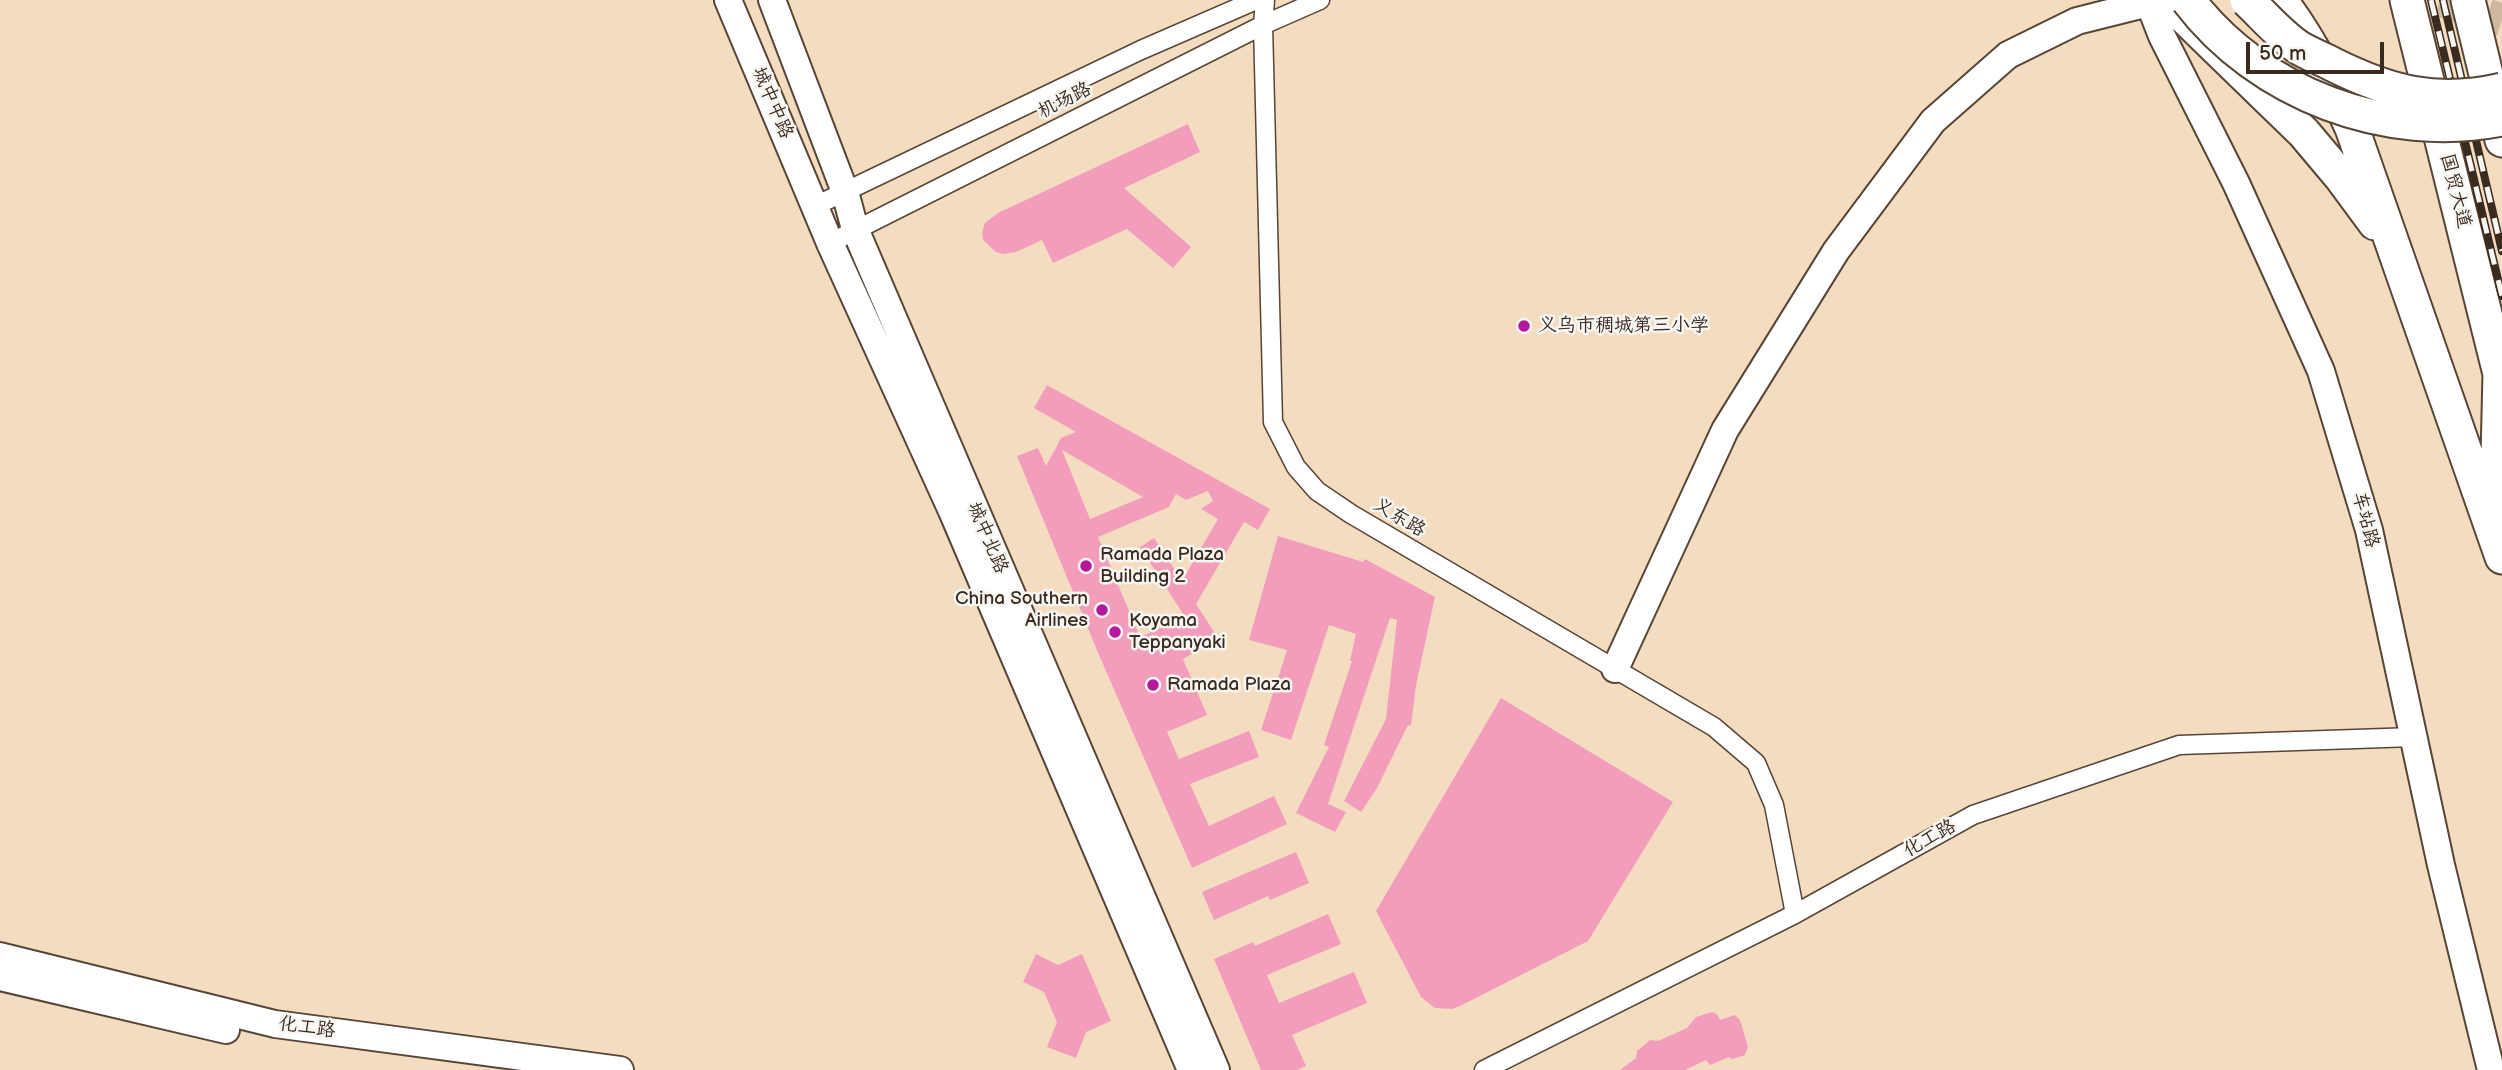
<!DOCTYPE html>
<meta charset="utf-8">
<style>
body{margin:0}
#map{position:relative;width:2502px;height:1070px;overflow:hidden;background:#f3dcbf;font-family:"Balsamiq Sans",sans-serif}
canvas{display:block}
.scale{position:absolute;left:2246px;top:42px;width:138px;height:32px;box-sizing:border-box;border:4px solid #3b2a1e;border-top:0;padding-left:9px;font-size:21px;line-height:24px;white-space:nowrap;color:#3b2a1e;-webkit-text-stroke:5px #f6f6f2;paint-order:stroke}
</style>
<div id="map">
<canvas width="2502" height="1070"></canvas>
<div class="scale">50 m</div>
</div>
<script>
const c = document.querySelector('canvas').getContext('2d');
c.lineJoin = 'round';
function fillPath(path, color) {
  c.fillStyle = color;
  c.fill(path, 'evenodd');
}
function trace(path, color, width, dash) {
  c.strokeStyle = color;
  c.lineWidth = width;
  c.lineCap = dash ? 'butt' : 'round';
  c.setLineDash(dash || []);
  c.stroke(path);
}
function label(font, color, halo, rows, align = 'center') {
  c.font = font + ' "Balsamiq Sans","LXGW WenKai TC",sans-serif';
  c.lineWidth = 5;
  c.setLineDash([]);
  c.textBaseline = 'middle';
  c.strokeStyle = halo;
  c.fillStyle = color;
  for (const [text, x, y, turn = 0] of rows) {
    c.save();
    c.translate(x, y);
    c.rotate((+turn || 0) * Math.PI / 180);
    c.textAlign = isNaN(turn) ? turn : align;
    if (halo) c.strokeText(text, 0, 0);
    c.fillText(text, 0, 0);
    c.restore();
  }
}
const building = new Path2D(`
 M 1188,124 L 1200,152 L 1124,188 L 1191,247 L 1173,268 L 1127,229 L 1053,263 L 1042,240 L 1016,252 L 1004,254 L 996,252 L 983,240 L 982,232 L 985,223 L 998,213 Z
 M 1047,385 L 1270,509 L 1258,530 L 1244,522 L 1196,604 L 1218,638 L 1183,659 L 1207,715 L 1167,732 L 1179,759 L 1249,731 L 1259,757 L 1190,784 L 1209,826 L 1274,796 L 1287,824 L 1192,868 L 1099,655 L 1017,456 L 1038,448 L 1046,466 L 1061,438 L 1076,432 L 1034,408 ZM 1062,450 L 1143,497 L 1090,519 ZM 1208,491 L 1213,501 L 1201,509 L 1218,519 L 1182,581 L 1154,538 L 1140,547 L 1185,617 L 1140,637 L 1098,537 L 1169,507 L 1176,494 L 1186,500 Z
 M 1278,536 L 1363,562 L 1365,559 L 1435,597 L 1416,685 L 1411,726 L 1408,725 L 1377,788 L 1361,812 L 1344,801 L 1386,719 L 1397,620 L 1390,618 L 1328,804 L 1346,812 L 1335,832 L 1296,813 L 1329,747 L 1324,745 L 1352,661 L 1350,661 L 1356,634 L 1329,625 L 1291,740 L 1261,730 L 1287,650 L 1249,640 Z
 M 1501,698 L 1673,802 L 1588,941 L 1462,1005 L 1452,1009 L 1435,1008 L 1421,997 L 1376,911 Z
 M 1296,852 L 1309,883 L 1270,900 L 1268,896 L 1214,920 L 1202,892 Z
 M 1328,914 L 1341,944 L 1267,975 L 1279,1003 L 1354,972 L 1367,1003 L 1292,1035 L 1306,1066 L 1297,1070 L 1261,1070 L 1214,959 L 1253,942 L 1255,946 Z
 M 1036,954 L 1058,965 L 1082,954 L 1111,1021 L 1086,1032 L 1076,1058 L 1047,1047 L 1057,1022 L 1044,992 L 1023,982 Z
 M 1712,1012 L 1717,1014 L 1720,1020 L 1735,1015 L 1740,1020 L 1748,1047 L 1745,1055 L 1732,1059 L 1729,1057 L 1710,1065 L 1706,1060 L 1685,1070 L 1620,1070 L 1636,1058 L 1637,1051 L 1650,1040 L 1658,1041 L 1687,1028 L 1696,1017 Z`);
const highwayTunnel = new Path2D(`
 M 2440,0 L 2502,20`);
const street = new Path2D(`
 M 1265,0 L 1263,25 L 1273,422 L 1296,467 L 1317,491 L 1351,514 L 1714,727 L 1756,763 L 1774,805 L 1795,914
 M 815,206 L 1141,50 L 1256,0
 M 830,243 L 1263,25 L 1320,0
 M 1484,1070 L 1795,914 L 1973,815 L 2179,745 L 2414,737`);
const secondary = new Path2D(`
 M 728,0 L 830,243 L 952,511 L 1191,1070
 M 772,0 L 845,192 L 855,229 L 1216,1070
 M 2148,0 L 2162,36 L 2236,183 L 2321,371 L 2369,530 L 2441,865 L 2491,1070
 M 1615,669 L 1725,430 L 1836,251 L 1933,121 L 2008,55 L 2077,21 L 2149,3
 M 0,956 L 275,1024 L 620,1070
 M 0,977 L 226,1030`);
const highway = new Path2D(`
 M 2167,0 L 2304,133 L 2341,177 L 2375,223
 M 2280,0 C 2310,39 2332,84 2352,128 L 2502,557
 M 2407,0 L 2502,382
 M 2468,0 L 2502,140
 M 2500,373 L 2497,499 L 2500,517`);
const rail = new Path2D(`
 M 2431,0 L 2502,296
 M 2443,0 L 2502,251`);
const highwayBridge = new Path2D(`
 M 2188,0 C 2259,94 2387,142 2502,119
 M 2247,0 C 2263,15 2280,35 2298,47 C 2309,54 2321,58 2332,64 C 2390,93 2437,105 2502,90`);
const markers = [
 [1524,326,7,"#b5179e"],
 [1086,566,7,"#b5179e"],
 [1102,610,7,"#b5179e"],
 [1115,632,7,"#b5179e"],
 [1153,685,7,"#b5179e"]
];
const streetNames = [
 ["机场路",1065,101,-27],
 ["城中中路",772,103,67],
 ["国贸大道",2455,191,76],
 ["义东路",1399,518,31],
 ["车站路",2365,520,75],
 ["城中北路",987,538,67],
 ["化工路",1930,839,-29],
 ["化工路",307,1028,8]
];
const poiNames = [
 ["义乌市稠城第三小学",1538,326],
 ["Ramada Plaza",1100,555],
 ["Building 2",1100,577],
 ["China Southern",1088,599,"right"],
 ["Airlines",1088,621,"right"],
 ["Koyama",1129,621],
 ["Teppanyaki",1129,643],
 ["Ramada Plaza",1167,685]
];
fillPath(building, '#f39dbd');
trace(highwayTunnel, '#ceb89f', 33, [33, 17]);
trace(street, '#574536', 21);
trace(secondary, '#574536', 30);
trace(highway, '#574536', 37);
trace(street, '#fff', 18);
trace(secondary, '#fff', 26);
trace(highway, '#fff', 33);
trace(rail, '#3b2a1e', 8);
trace(rail, '#f6f6f2', 5, [16]);
trace(highwayBridge, '#574536', 37, []);
trace(highwayBridge, '#fff', 33);
for (const [x, y, r, color] of markers) {
  const dot = new Path2D();
  dot.arc(x, y, r, 0, 2 * Math.PI);
  c.fillStyle = color;
  c.fill(dot);
  trace(dot, '#f6f6f2', 2.5);
}
label('19px', '#3b2a1e', '#f6f6f2', streetNames);
label('19px', '#3b2a1e', '#f6f6f2', poiNames, 'left');
</script>
